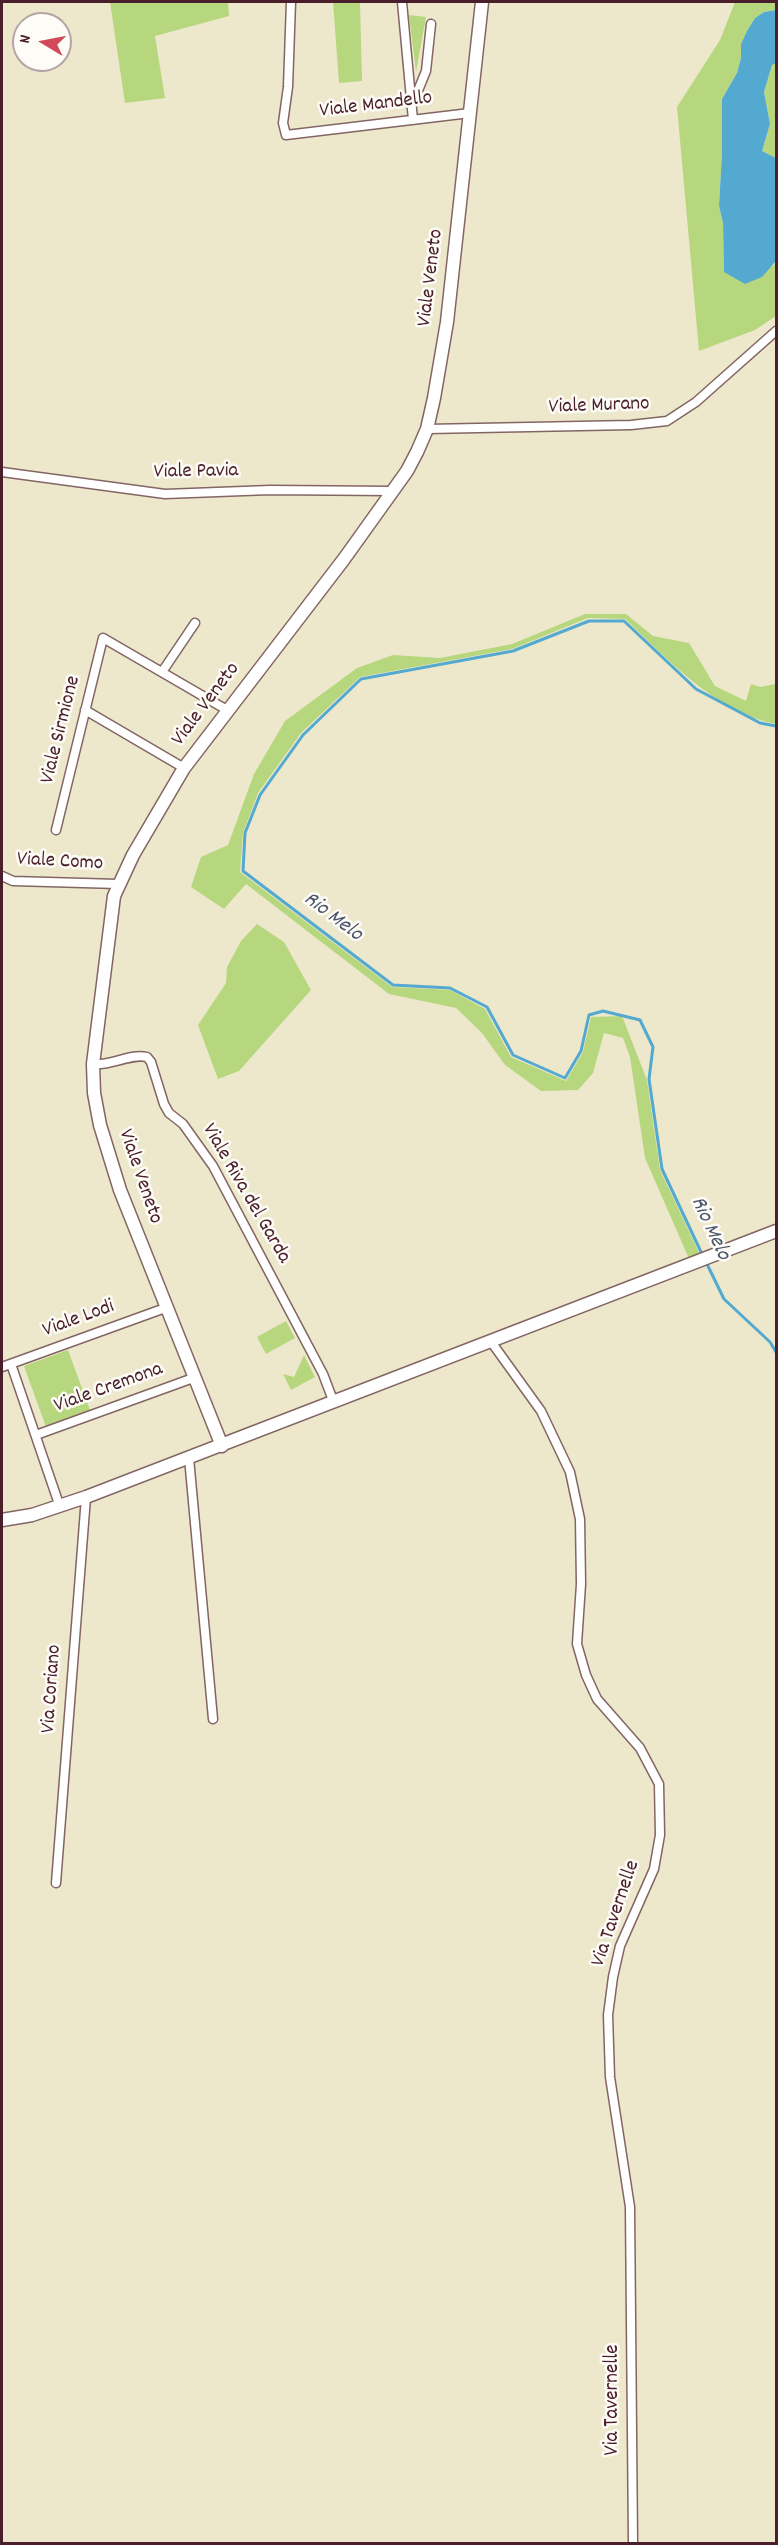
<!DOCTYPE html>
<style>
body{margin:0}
#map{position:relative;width:778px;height:2545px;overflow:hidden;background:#ede8cc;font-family:Dekko,sans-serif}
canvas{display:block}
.frame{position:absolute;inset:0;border:3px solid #4a1f2b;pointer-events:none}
.north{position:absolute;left:12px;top:12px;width:60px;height:60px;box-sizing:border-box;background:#fdfcf7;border:2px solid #b5a4a5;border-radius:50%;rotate:280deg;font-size:16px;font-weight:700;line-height:24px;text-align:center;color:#4a1f2b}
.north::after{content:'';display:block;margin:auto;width:21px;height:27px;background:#d1495b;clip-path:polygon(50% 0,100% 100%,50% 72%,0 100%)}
</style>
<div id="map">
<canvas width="778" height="2545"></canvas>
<div class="frame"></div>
<div class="north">N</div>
</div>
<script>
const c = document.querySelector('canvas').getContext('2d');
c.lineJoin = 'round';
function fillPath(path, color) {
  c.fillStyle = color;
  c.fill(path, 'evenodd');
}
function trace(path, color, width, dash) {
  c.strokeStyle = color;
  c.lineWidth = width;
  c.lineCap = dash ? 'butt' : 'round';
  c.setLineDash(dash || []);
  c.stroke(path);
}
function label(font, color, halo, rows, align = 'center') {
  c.font = font + ' Dekko,sans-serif';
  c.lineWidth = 5;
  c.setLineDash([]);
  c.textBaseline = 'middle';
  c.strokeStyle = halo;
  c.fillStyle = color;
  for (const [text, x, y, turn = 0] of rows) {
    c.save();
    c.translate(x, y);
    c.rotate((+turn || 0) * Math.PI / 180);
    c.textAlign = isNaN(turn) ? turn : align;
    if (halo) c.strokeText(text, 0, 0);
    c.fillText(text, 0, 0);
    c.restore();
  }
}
const green = new Path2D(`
 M 110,2 L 228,2 L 229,16 L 155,36 L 165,98 L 125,103 Z
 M 333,2 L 360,2 L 362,81 L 339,83 Z
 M 735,2 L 776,2 L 776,10 L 764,12 L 755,18 L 747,31 L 741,44 L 741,58 L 737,73 L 722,99 L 722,153 L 719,206 L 723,223 L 724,272 L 773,266 L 776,261 L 776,316 L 755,330 L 699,351 L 677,107 L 720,40 Z
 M 409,15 L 426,17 L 416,72 Z
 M 776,63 L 776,158 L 762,151 L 770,124 L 764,92 L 772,65 Z
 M 585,614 L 626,614 L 653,636 L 689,643 L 715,686 L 746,701 L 751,684 L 760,687 L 776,684 L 776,724 C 718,714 666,658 625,619 L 588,618 L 512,649 L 360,677 L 301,733 L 258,793 L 243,833 L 240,872 L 392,987 L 450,990 L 485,1009 L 511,1057 L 566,1081 L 583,1052 L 591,1017 L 622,1016 L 647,1080 L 660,1170 L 701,1257 L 690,1261 L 645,1158 L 630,1057 L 623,1038 L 604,1033 L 593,1073 L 578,1090 L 541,1091 L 505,1065 L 482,1033 L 456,1008 L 389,994 L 246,884 L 224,909 L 191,887 L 201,857 L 228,845 L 254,774 L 285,721 L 357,668 L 393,655 L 440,658 L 512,644 Z
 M 257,924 L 284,942 L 311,990 L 239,1071 L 218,1079 L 198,1025 L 226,983 L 227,967 L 241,941 Z
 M 286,1321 L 295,1338 L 266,1354 L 257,1337 Z
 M 68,1350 L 90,1410 L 46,1427 L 24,1366 Z
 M 304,1355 L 315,1377 L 291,1390 L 283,1374 L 294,1377 Z`);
const water = new Path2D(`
 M 776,10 L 776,63 L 772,65 L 764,92 L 770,124 L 762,151 L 776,158 L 776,261 L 762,277 L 745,284 L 724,272 L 723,223 L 719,206 L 722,153 L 722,99 L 737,73 L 741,58 L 741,44 L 747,31 L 755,18 L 764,12 Z`);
const stream = new Path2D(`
 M 702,1254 L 662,1169 L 649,1079 L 653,1047 L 640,1020 L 603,1011 L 589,1015 L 581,1051 L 565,1078 L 513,1055 L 487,1007 L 450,988 L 393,985 L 243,871 L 245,833 L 260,795 L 303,735 L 361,679 L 513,651 L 589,621 L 624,621 L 696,689 L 760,723 L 776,726
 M 705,1260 L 724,1299 L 770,1342 L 776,1352`);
const street = new Path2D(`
 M 291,2 L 288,87 L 283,123 L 286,135 L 470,113
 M 402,2 L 413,120
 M 412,99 L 415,98 L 426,71 L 431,24
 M 427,429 L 631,425 L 667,421 L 696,402 L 776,331
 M 2,472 L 165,494 L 270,490 L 392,491
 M 162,672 L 195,623
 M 85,710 L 184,768
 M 56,830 L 103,638 L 227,710
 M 2,876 L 13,881 L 118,884
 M 93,1064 C 112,1066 130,1053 147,1057 L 151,1062 L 164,1104 L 169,1113 L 183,1124 L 213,1166 L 323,1374 L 334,1403
 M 492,1343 L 541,1411 L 570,1472 L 580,1519 L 581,1584 L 577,1644 L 586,1675 L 597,1699 L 640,1748 L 659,1784 L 660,1835 L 654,1869 L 620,1946 L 613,1977 L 608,2015 L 610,2077 L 630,2207 L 633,2544
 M 11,1364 L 60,1507
 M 2,1367 L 168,1307
 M 36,1435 L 196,1377
 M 189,1458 L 213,1719
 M 56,1883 L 86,1497`);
const secondary = new Path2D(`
 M 222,1446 L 120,1190 L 100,1125 L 94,1093 L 93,1064 L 114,896 L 133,855 L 184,768 L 344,559 L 407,471 L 417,452 L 427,429 L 434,398 L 447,322 L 482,2
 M 2,1520 L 32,1515 L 86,1497 L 776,1231`);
const streetNames = [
 ["Viale Mandello",376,106,-7],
 ["Viale Veneto",432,278,-83],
 ["Viale Murano",599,407,-2],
 ["Viale Pavia",196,473,-1],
 ["Viale Veneto",207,705,-53],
 ["Viale Sirmione",62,730,-76],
 ["Viale Como",60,863,3],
 ["Viale Veneto",139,1177,71],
 ["Viale Riva del Garda",245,1194,60],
 ["Viale Lodi",79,1320,-20],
 ["Viale Cremona",109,1389,-20],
 ["Via Coriano",53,1689,-86],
 ["Via Tavernelle",617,1914,-71],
 ["Via Tavernelle",614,2400,-90]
];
const waterNames = [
 ["Rio Melo",332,918,37],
 ["Rio Melo",709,1229,65]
];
fillPath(green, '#b7d77f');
fillPath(water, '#53a9cf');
trace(stream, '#53a9cf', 3);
trace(street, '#836563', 11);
trace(secondary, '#836563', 15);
trace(street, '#fff', 8);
trace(secondary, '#fff', 12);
label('21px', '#4a1f2b', '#fdfcf7', streetNames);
label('italic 22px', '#4e566d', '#fdfcf7', waterNames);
</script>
